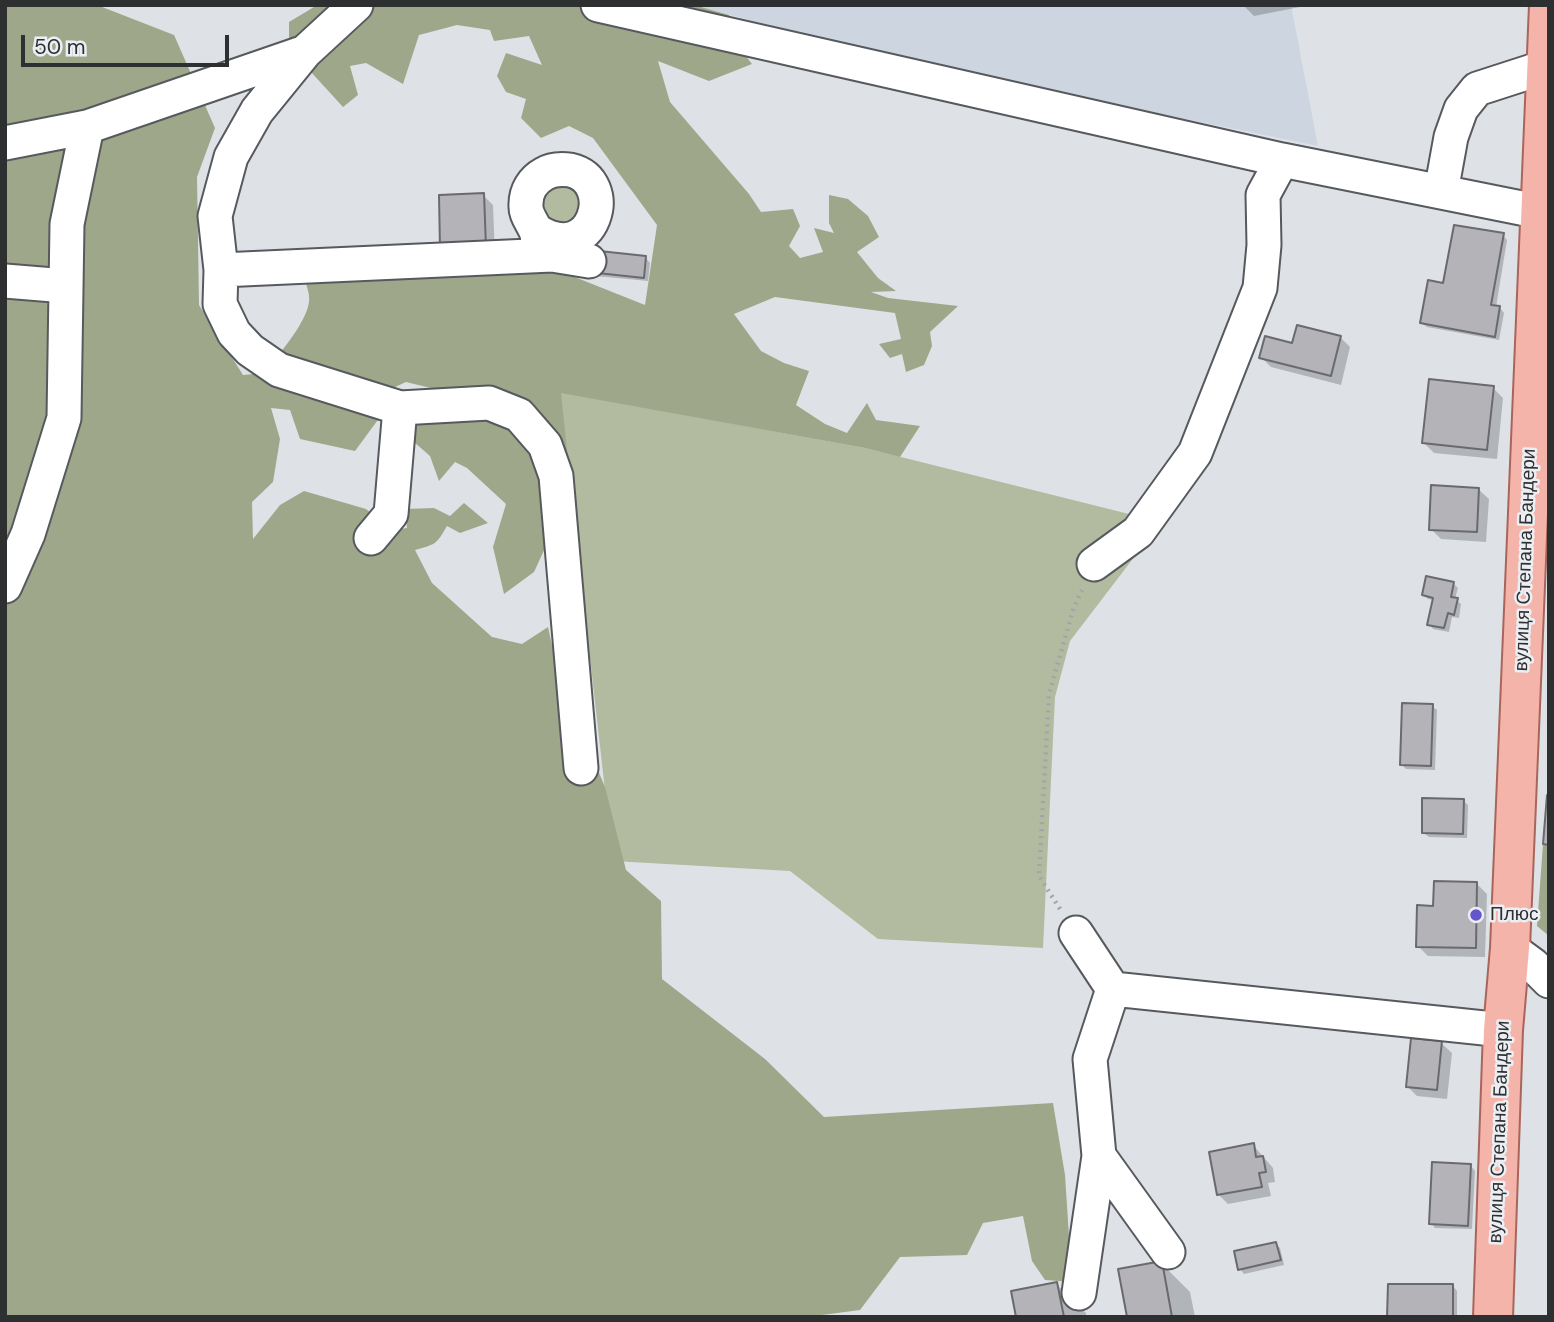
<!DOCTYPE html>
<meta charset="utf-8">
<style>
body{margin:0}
#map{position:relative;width:1554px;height:1322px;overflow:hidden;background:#dee2e6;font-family:"DM Sans",sans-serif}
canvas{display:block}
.frame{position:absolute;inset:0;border:7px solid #2e2f31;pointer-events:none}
.scale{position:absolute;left:21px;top:35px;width:208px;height:32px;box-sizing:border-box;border:4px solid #2e2f31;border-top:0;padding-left:9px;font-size:21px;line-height:24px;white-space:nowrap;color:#2e2f31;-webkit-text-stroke:5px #ebeff3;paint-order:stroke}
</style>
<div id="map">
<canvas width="1554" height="1322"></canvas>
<div class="frame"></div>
<div class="scale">50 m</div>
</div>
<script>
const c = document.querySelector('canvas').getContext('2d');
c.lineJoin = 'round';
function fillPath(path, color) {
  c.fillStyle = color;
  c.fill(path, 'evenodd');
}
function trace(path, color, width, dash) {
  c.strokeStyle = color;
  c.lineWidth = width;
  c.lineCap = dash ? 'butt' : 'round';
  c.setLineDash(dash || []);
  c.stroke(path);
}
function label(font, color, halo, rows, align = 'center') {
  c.font = font + ' "DM Sans",sans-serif';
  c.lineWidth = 5;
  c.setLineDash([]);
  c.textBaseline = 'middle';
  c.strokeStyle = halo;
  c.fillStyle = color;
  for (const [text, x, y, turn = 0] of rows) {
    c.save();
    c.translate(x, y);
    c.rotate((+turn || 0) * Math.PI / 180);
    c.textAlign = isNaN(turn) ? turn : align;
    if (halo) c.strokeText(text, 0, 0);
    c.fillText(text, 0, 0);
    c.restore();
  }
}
const built = new Path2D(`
 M 694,5 L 1291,5 L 1318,146 L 878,56 Z`);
const green = new Path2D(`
 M 551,181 L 580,186 L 581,222 L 544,223 L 538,195 Z
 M 560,392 L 865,448 L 1161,522 L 1070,641 L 1055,697 L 1043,948 L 878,939 L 790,871 L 613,861 Z`);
const forest = new Path2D(`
 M 5,5 L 97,5 L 174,35 L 215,128 L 197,177 L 199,305 L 243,375 L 264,373 C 278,355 306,324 309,302 C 310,295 307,287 305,280 L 552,268 L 645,305 L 657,225 L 593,138 L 569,126 L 541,138 L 521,118 L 526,99 L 506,92 L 497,76 L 506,53 L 542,65 L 529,36 L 494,41 L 490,30 L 457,25 L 419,35 L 403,84 L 366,63 L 350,66 L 358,95 L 343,107 L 289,48 L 289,22 L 314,7 L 328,5 L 694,5 L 729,15 L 741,50 L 752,64 L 709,81 L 658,61 L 670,102 L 749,194 L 761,212 L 793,209 L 800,226 L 789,246 L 800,258 L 823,252 L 814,228 L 834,233 L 829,223 L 829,195 L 848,199 L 868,216 L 879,237 L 857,252 L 878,278 L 896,291 L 871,292 L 888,298 L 958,306 L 930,332 L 932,346 L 924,365 L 906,372 L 902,354 L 890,358 L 879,344 L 901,339 L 895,313 L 775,297 L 734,314 L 761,351 L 784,363 L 809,371 L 796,405 L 825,424 L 847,433 L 867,403 L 876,420 L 920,426 L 900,457 L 865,448 L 561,393 L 570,478 L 551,535 L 534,572 L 504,594 L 493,547 L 506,504 L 467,468 L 455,462 L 439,481 L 430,456 L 398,428 L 443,391 L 406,382 L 382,393 L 380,417 L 355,451 L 300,439 L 290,410 L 271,408 L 280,439 L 273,482 L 252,502 L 253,539 L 280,505 L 304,491 L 366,509 L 391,530 L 407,528 L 405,509 L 434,508 L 450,516 L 464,503 L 488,523 L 460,533 L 447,526 C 436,545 436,544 415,550 L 432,583 L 492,637 L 522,644 L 548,627 L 559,678 L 605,787 L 626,870 L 661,901 L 662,979 L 765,1059 L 824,1117 L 1053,1103 L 1065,1175 L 1072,1282 L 1045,1280 L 1032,1261 L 1023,1216 L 983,1223 L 967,1255 L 900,1257 L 860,1310 L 822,1315 L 821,1317 L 5,1317 Z
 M 1543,844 L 1549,845 L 1549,936 L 1537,926 Z`);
const shadow = new Path2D(`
 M 1243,5 L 1299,5 L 1300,7 L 1254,16 Z
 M 483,195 L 493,205 L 495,257 L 441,196 Z
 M 1503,235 L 1507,240 L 1496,307 L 1500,308 L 1504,313 L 1499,340 L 1427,327 L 1422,323 L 1445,285 Z
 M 646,258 L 650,263 L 648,281 L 595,276 L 590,271 Z
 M 1340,337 L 1350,347 L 1341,385 L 1271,367 L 1261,357 L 1293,346 Z
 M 1493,388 L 1503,398 L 1497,459 L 1434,453 L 1424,443 Z
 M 1478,489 L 1489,499 L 1486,542 L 1441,539 L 1431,529 Z
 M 1453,583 L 1458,588 L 1455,599 L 1461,604 L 1459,618 L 1452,617 L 1449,632 L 1433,629 L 1429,624 L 1434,600 L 1428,599 L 1424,595 Z
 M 1432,706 L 1437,710 L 1435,770 L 1406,769 L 1402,765 Z
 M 1463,800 L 1468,805 L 1467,838 L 1429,837 L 1424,833 Z
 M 1477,884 L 1487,894 L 1485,957 L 1428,956 L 1418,946 L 1435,908 Z
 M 1441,1043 L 1452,1053 L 1447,1099 L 1417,1096 L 1407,1086 Z
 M 1253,1145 L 1273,1168 L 1275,1182 L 1268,1183 L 1271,1196 L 1228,1204 L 1218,1194 Z
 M 1471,1166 L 1475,1171 L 1472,1229 L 1435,1228 L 1431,1223 Z
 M 1276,1244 L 1280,1248 L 1284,1265 L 1244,1274 L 1240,1269 Z
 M 1161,1263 L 1190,1292 L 1195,1317 L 1128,1317 Z
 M 1056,1284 L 1086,1313 L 1086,1317 L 1018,1317 Z
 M 1453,1286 L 1457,1291 L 1457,1317 L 1389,1317 Z`);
const building = new Path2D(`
 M 484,193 L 486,248 L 440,249 L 439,195 Z
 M 1454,225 L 1504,233 L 1491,305 L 1500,306 L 1495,337 L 1420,323 L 1428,280 L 1443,283 Z
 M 590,250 L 646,256 L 644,278 L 588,272 Z
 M 1297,325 L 1341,336 L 1331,376 L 1259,358 L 1265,336 L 1292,343 Z
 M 1429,379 L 1494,386 L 1487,450 L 1422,443 Z
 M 1431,485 L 1479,488 L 1477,532 L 1429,530 Z
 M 1426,576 L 1454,582 L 1451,597 L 1458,598 L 1454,615 L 1448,613 L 1444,628 L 1427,625 L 1433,598 L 1422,595 Z
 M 1402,703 L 1433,704 L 1431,766 L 1400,765 Z
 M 1547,795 L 1549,795 L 1549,845 L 1543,844 Z
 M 1422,798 L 1464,799 L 1463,834 L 1422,833 Z
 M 1434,881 L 1477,882 L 1476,948 L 1416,947 L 1417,905 L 1433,906 Z
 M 1411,1038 L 1442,1041 L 1437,1090 L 1406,1087 Z
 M 1254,1143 L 1256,1157 L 1263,1156 L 1266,1172 L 1259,1173 L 1262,1187 L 1217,1195 L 1209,1152 Z
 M 1432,1162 L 1471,1164 L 1468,1226 L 1429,1224 Z
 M 1276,1242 L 1281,1260 L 1238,1270 L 1234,1251 Z
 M 1162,1261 L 1172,1317 L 1127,1317 L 1118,1269 Z
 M 1057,1282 L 1064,1317 L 1016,1317 L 1011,1291 Z
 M 1388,1284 L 1453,1284 L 1453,1317 L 1387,1317 Z`);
const path = new Path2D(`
 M 1060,909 L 1039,876 L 1049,694 L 1074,607 L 1082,590`);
const minor = new Path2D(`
 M 356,5 L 305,52 L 257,111 L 231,157 L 215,216 L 221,270 L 220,304 L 234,333 L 250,350 L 279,370 L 400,408 L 489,403 L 519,415 L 545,445 L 556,476 L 581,768
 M 598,5 L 1282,160 L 1541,212
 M 5,143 L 87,127 L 305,52
 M 1441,192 L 1451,137 L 1461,109 L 1477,89 L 1545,67 L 1549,68
 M 537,231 C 594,267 619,181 570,170 C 562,169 552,169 544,174 C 533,180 526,191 526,204 C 525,214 531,220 535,229 C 539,236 537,247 538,255
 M 221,270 L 552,255 L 589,261
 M 5,281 L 66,286
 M 371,538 L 391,514 L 400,408
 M 1094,564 L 1138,532 L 1195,453 L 1260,288 L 1264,245 L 1263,195 L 1282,160
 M 5,586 L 28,534 L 64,418 L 67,224 L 87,127
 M 1076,933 L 1113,989 L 1503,1030
 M 1510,948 L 1533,965 L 1549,981
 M 1113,989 L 1090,1059 L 1099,1156 L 1168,1252
 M 1079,1293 L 1099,1156`);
const major = new Path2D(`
 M 1493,1317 L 1503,1030 L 1510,948 L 1549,5`);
const markers = [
 [1476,915,7,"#6255ce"]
];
const streetNames = [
 ["вулиця Степана Бандери",1526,560,-88],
 ["вулиця Степана Бандери",1500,1132,-88]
];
const poiNames = [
 ["Плюс",1490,915]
];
fillPath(built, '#cdd6e0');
fillPath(green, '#b2bb9f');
fillPath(forest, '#9ea78a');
fillPath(shadow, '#0003');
fillPath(building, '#b4b3b8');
trace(building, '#6a6a6e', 2);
trace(minor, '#56595d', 37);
trace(major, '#aa655b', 42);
trace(path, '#a2a5a8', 4.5, [2, 5]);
trace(minor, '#fff', 33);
trace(major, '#f4b4aa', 38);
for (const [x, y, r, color] of markers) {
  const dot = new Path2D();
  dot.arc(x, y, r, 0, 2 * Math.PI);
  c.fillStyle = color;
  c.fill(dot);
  trace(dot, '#ebeff3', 2.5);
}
label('19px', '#2e2f31', '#ebeff3', streetNames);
label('19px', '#2e2f31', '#ebeff3', poiNames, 'left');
</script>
